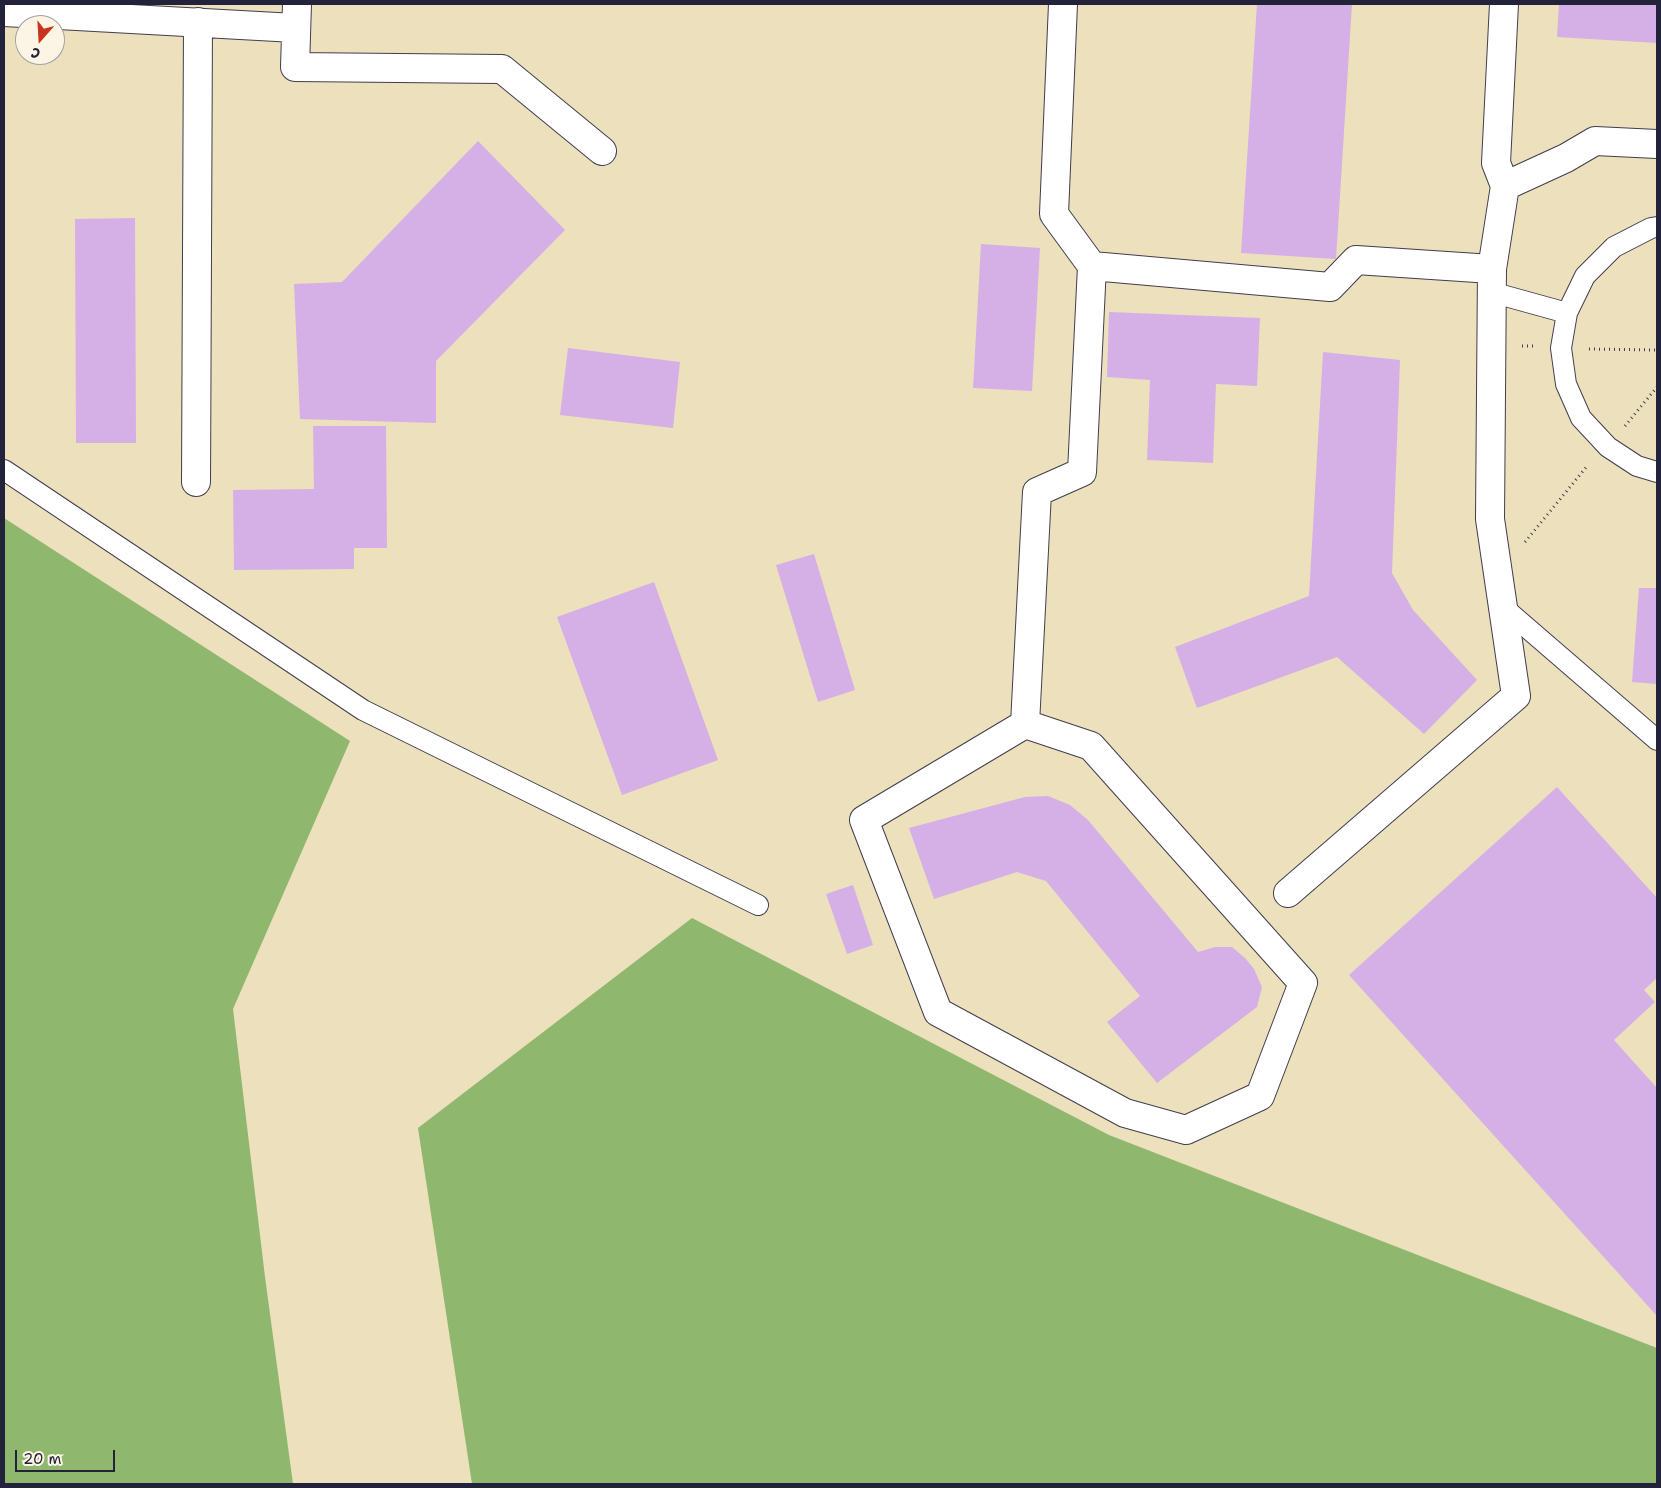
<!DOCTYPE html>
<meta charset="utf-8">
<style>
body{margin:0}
#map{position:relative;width:1661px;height:1488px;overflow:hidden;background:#ece0bd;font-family:"Shantell Sans",sans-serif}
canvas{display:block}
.frame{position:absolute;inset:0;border:5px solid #22223b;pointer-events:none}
.north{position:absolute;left:15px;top:15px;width:50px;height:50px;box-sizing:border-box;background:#fcf5e5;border:1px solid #a5a1a1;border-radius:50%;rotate:199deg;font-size:14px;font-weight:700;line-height:20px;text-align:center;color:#22223b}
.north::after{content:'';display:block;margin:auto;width:18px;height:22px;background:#c8321e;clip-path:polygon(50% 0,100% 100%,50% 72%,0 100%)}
.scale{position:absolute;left:15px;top:1450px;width:100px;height:22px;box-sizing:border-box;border:2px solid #22223b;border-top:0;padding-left:6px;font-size:15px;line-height:18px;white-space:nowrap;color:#22223b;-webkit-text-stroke:4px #fcf5e5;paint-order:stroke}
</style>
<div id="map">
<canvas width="1661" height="1488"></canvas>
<div class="frame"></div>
<div class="north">С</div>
<div class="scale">20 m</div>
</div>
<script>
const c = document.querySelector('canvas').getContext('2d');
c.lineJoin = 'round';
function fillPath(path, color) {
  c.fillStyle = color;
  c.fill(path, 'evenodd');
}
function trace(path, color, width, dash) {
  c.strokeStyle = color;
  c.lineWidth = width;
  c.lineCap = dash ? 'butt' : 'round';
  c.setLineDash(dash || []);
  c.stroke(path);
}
const forest = new Path2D(`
 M 4,518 L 350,741 L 233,1009 L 265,1277 L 293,1484 L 4,1484 Z
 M 692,918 L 1109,1135 L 1657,1348 L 1657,1484 L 472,1484 L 418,1128 Z`);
const building = new Path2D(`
 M 1257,4 L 1352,4 L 1336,259 L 1241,253 Z
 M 1559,4 L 1657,4 L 1657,43 L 1557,37 Z
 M 478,141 L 565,230 L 436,361 L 436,423 L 300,419 L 294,284 L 342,282 Z
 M 135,218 L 136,443 L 76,443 L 75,219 Z
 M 981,244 L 1040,248 L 1032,391 L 973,388 Z
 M 1109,312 L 1260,318 L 1257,386 L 1216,384 L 1213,463 L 1147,460 L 1150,380 L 1107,377 Z
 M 568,348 L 680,362 L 673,428 L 560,415 Z
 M 1323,352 L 1400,360 L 1392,573 L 1413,610 L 1477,680 L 1424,734 L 1337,657 L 1197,708 L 1175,647 L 1309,596 Z
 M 313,426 L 386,426 L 387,548 L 354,548 L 354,569 L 234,570 L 233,490 L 314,489 Z
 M 814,554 L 855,690 L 818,702 L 776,565 Z
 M 654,582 L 718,760 L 622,795 L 557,617 Z
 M 1639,588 L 1657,588 L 1657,684 L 1632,682 Z
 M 1557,787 L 1657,898 L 1657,978 L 1644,990 L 1655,1002 L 1614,1040 L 1657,1088 L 1657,1316 L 1349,975 Z
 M 1048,796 L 1070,805 L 1088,820 L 1198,952 L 1215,947 L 1232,947 L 1245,958 L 1254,969 L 1262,987 L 1257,1007 L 1157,1083 L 1107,1022 L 1140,996 L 1046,881 L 1017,872 L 934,899 L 909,828 L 1025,797 Z
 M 853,885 L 873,945 L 847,954 L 826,894 Z`);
const path = new Path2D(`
 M 1522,346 L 1535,346
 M 1589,349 L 1657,350
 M 1625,426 L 1657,387
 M 1525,542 L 1588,465`);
const lane = new Path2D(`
 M 1657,227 L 1651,228 L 1614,247 L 1585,276 L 1567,313 L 1561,348 L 1566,384 L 1581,418 L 1608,447 L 1637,466 L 1657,472
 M 1491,292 L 1567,313
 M 4,470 L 363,710 L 758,905
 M 1503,607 L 1657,740`);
const street = new Path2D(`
 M 297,4 L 295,67 L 502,69 L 602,151
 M 4,12 L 295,28
 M 1505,186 L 1566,158 L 1595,141 L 1657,144
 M 1092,266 L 1330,287 L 1356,260 L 1492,269
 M 196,482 L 198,22
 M 1025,724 L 864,820 L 938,1012 L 1125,1113 L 1186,1130 L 1260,1096 L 1303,983 L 1091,746 L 1025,724 L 1037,492 L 1082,472 L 1092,266 L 1054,214 L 1063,4
 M 1288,893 L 1516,696 L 1490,519 L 1492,269 L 1505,186 L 1496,163 L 1504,4`);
fillPath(forest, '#8fb86e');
fillPath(building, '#d4b0e6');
trace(lane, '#403e4e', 22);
trace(street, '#403e4e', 30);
trace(path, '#403e4e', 3, [1, 4]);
trace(lane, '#fff', 20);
trace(street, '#fff', 28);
</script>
